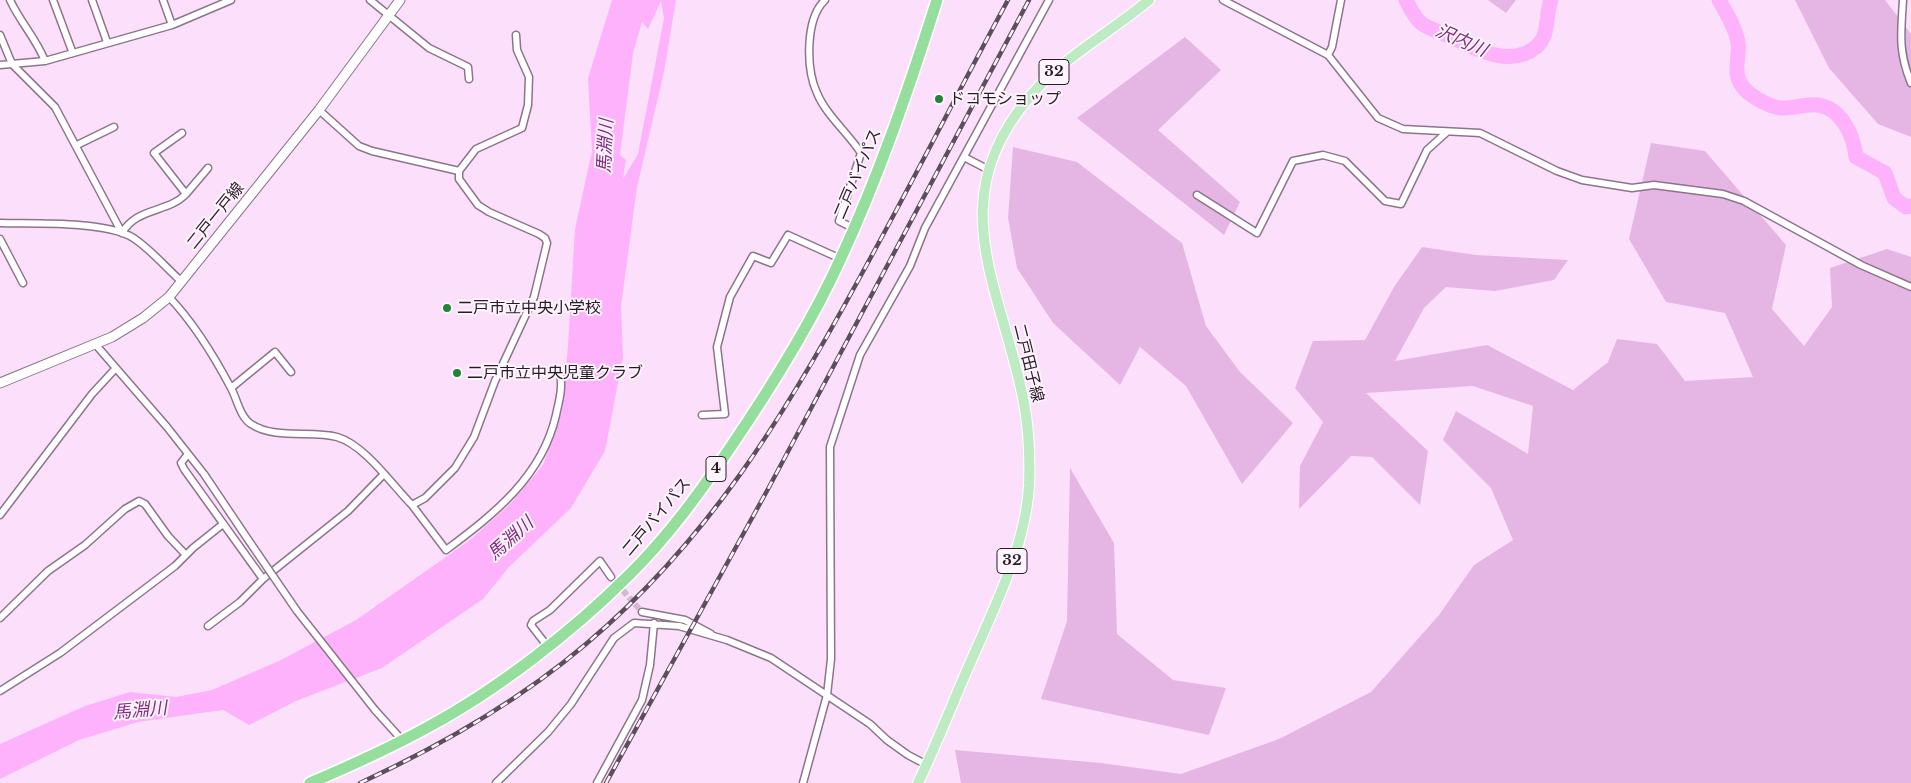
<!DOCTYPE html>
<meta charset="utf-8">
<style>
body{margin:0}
canvas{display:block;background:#fce0fb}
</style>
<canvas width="1911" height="783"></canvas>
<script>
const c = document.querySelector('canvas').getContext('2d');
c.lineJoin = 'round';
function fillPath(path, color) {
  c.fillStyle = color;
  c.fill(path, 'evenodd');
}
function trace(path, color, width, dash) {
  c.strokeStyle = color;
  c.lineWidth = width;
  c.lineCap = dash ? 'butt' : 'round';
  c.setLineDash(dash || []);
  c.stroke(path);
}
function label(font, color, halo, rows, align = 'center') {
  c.font = font + ' "Libre Baskerville","Noto Sans JP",serif';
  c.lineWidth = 4;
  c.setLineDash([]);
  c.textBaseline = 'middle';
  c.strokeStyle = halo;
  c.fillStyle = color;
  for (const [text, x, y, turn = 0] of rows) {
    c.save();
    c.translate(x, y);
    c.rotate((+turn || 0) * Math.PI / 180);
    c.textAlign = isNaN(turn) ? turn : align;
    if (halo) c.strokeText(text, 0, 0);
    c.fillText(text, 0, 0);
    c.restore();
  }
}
const green = new Path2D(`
 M 1488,0 L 1516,0 L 1506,13 Z
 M 1795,0 L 1885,0 L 1911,34 L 1911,137 L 1878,124 L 1829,68 Z
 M 1185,37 L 1221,70 L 1158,130 L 1240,202 L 1224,235 L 1077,118 Z
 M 1651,143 L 1705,151 L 1786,245 L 1772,309 L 1804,346 L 1832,307 L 1830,268 L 1887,249 L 1911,257 L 1911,783 L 961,783 L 955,750 L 1101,763 L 1181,774 L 1279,739 L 1371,692 L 1439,615 L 1474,565 L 1513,540 L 1491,488 L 1443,440 L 1456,411 L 1528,454 L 1533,406 L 1473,386 L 1366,393 L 1428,451 L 1420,505 L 1372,457 L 1351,456 L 1299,509 L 1300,466 L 1323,422 L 1295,388 L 1313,341 L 1365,340 L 1394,287 L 1422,247 L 1476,255 L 1568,260 L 1554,280 L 1495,291 L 1446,287 L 1424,308 L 1395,361 L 1487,345 L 1573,390 L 1608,362 L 1617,339 L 1657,344 L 1685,381 L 1753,377 L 1725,313 L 1666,302 L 1629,239 Z
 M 1013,147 L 1077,162 L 1182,243 L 1206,326 L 1240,372 L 1293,423 L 1242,484 L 1186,386 L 1140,347 L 1120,385 L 1053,323 L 1017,268 L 1008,218 Z
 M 1070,468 L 1114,543 L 1117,634 L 1173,680 L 1226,688 L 1209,735 L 1041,699 L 1067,621 Z`);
const water = new Path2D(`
 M 612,0 L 676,0 L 664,72 L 637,187 L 621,306 L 623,357 L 605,451 L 571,508 L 509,567 L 483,599 L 382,668 L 296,701 L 249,725 L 223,710 L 138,722 L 79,740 L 0,779 L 0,744 L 85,706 L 130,692 L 176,697 L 212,690 L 281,660 L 356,620 L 470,540 L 510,504 L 543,465 L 562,410 L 568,346 L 575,229 L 592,151 L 588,78 ZM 661,1 L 664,18 L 638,154 L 623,179 L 626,160 L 620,155 L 633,53 L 642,22 L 648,29 Z`);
const river = new Path2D(`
 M 1406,0 C 1410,8 1414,17 1421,23 C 1429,29 1440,32 1449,36 C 1474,48 1510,69 1536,47 C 1550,36 1545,15 1551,0
 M 1719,0 C 1726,13 1735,26 1738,42 C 1740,57 1732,72 1742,86 C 1748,95 1769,107 1781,108 C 1793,109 1805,103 1818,105 C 1842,108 1854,137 1856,157 L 1885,173 L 1894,198 L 1906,207 L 1911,206`);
const streetTunnel = new Path2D(`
 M 611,577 L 642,612`);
const street = new Path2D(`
 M 10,0 C 20,22 36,38 45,61
 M 53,0 L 72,51
 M 92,0 L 107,42
 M 163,0 L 172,25
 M 370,0 L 429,48 L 468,67 L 469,79
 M 825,0 C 805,19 806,69 817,93 C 826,115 848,133 861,153 L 839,221 L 853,228
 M 1223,0 L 1328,55 L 1378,118 L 1403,129 L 1480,133 L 1557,171 L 1582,180 L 1632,188 L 1654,185 L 1723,194 L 1744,201 L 1861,265 L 1911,287
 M 1903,0 C 1901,33 1898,51 1911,83
 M 0,35 L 12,64 L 55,107 L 122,233
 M 1328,55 L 1332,47 L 1341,0
 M 0,65 L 45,61 L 172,25 L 231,0
 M 319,110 L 359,146 L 372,151 L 459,171
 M 77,145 L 114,127
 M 964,157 L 989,170
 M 186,194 L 208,168
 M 1197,195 L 1257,233 L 1293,161 L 1323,155 L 1345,161 L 1385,201 L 1401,204 L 1427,150 L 1447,132
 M 0,223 C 34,224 101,221 130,236 C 147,245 167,269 182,282
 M 122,233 C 137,207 168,213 186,194 L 154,153 L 182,133
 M 0,239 L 23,283
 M 169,297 C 194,323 214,356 231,388 C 237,399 240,417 251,424 C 275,440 312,430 337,437 C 365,445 392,485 412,505 L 425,498 L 455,468 L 474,437 L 495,381 L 534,297 L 547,243 L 545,238 L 539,234 L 489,212 L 478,205 L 459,179 L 459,171 L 476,149 L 522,128 L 528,105 L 529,77 L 517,50 L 516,35
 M 96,345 L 167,427 L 204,474 L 247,538
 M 231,388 L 275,352 L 291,372
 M 702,415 L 725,414 L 717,347 L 730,297 L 753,256 L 771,263 L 788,235 L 841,259
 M 188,454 L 181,463 L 184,469 L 263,579 L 348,511 L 384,474
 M 412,505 L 446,550 C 494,514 542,477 556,415 C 559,401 563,388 560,374
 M 0,515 L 92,394 L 116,368
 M 642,612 L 685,620 L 711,634
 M 0,618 L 48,571 L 85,545 L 125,509 L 139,501 L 145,504 L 168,536 L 186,555
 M 208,626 L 240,602 L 263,579
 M 548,647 L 531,625 L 533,621 L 550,610 L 600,561 L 611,577
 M 0,691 L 60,653 L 175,566 L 193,548 L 223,524
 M 375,710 L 402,740
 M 496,783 L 548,732 L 571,704 L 614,638 L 634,623 L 679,626 L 727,640 L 771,658 L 870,724 L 887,740 L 908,755 L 927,765
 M 597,783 L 642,700 L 650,665 L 654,623
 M 803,783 L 827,695 L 831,659 L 830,447 L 860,355 L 910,266 L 925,228 L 1049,0`);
const secondary = new Path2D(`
 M 0,383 L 112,337 L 143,318 L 169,297 L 319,110 L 400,0`);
const primary = new Path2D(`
 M 918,783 C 937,743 953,702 971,661 C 995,606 1025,547 1029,486 C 1030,459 1029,430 1024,403 C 1002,287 939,201 1032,94 C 1064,57 1111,32 1149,0`);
const highway = new Path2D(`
 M 310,783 C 350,766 390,748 428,727 C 497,690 573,631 628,576 C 668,537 701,491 732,445 C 772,386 811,324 840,260 C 879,176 909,88 937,0`);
const rail = new Path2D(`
 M 360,783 C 440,746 519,701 586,644 C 708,541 785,415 860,277 C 911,185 958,92 1008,0
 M 606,783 L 768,489 L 1029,0`);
const streetBridge = new Path2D(`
 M 247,538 L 297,611 L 375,710`);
const markers = [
 [939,99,5,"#218438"],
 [447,308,5,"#218438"],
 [457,373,5,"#218438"]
];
const shields = [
 [1054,72,30],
 [716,469,20],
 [1012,561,30]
];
const shieldNames = [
 ["32",1054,72],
 ["4",716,469],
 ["32",1012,561]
];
const poiNames = [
 ["ドコモショップ",949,99],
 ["二戸市立中央小学校",457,308],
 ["二戸市立中央児童クラブ",467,373]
];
const streetNames = [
 ["二戸バイパス",858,174,-67],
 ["二戸一戸線",216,216,-51],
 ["二戸田子線",1028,363,76],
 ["二戸バイパス",657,517,-50]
];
const waterNames = [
 ["沢内川",1461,41,24],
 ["馬淵川",606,146,-87],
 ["馬淵川",511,539,-42],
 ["馬淵川",140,711,-5]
];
fillPath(green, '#e5b6e3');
fillPath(water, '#feb2fc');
trace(river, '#feb2fc', 15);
trace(streetTunnel, '#d1b9d0', 6, [6, 3]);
trace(street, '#8d748c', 9);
trace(secondary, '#8d748c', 11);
trace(primary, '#fff', 12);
trace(highway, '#fff', 14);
trace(street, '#fff', 6);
trace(secondary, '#fff', 9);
trace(primary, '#bfebc4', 10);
trace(highway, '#95de9d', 11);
trace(rail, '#5d4e5d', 4.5);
trace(rail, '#fff4fe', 2.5, [8]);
trace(streetBridge, '#8d748c', 9, []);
trace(streetBridge, '#fff', 6);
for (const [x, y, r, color] of markers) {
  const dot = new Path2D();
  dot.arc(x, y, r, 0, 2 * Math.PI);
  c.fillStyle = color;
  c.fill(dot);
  trace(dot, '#fff4fe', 2);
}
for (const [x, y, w] of shields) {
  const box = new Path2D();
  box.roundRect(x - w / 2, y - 12.5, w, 25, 4);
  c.fillStyle = '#fff4fe';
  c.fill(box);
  trace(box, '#261c26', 1);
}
label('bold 15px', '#261c26', null, shieldNames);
label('16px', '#261c26', '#fff4fe', poiNames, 'left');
label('16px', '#261c26', '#fff4fe', streetNames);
label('italic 18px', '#812b82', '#fff4fe', waterNames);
</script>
